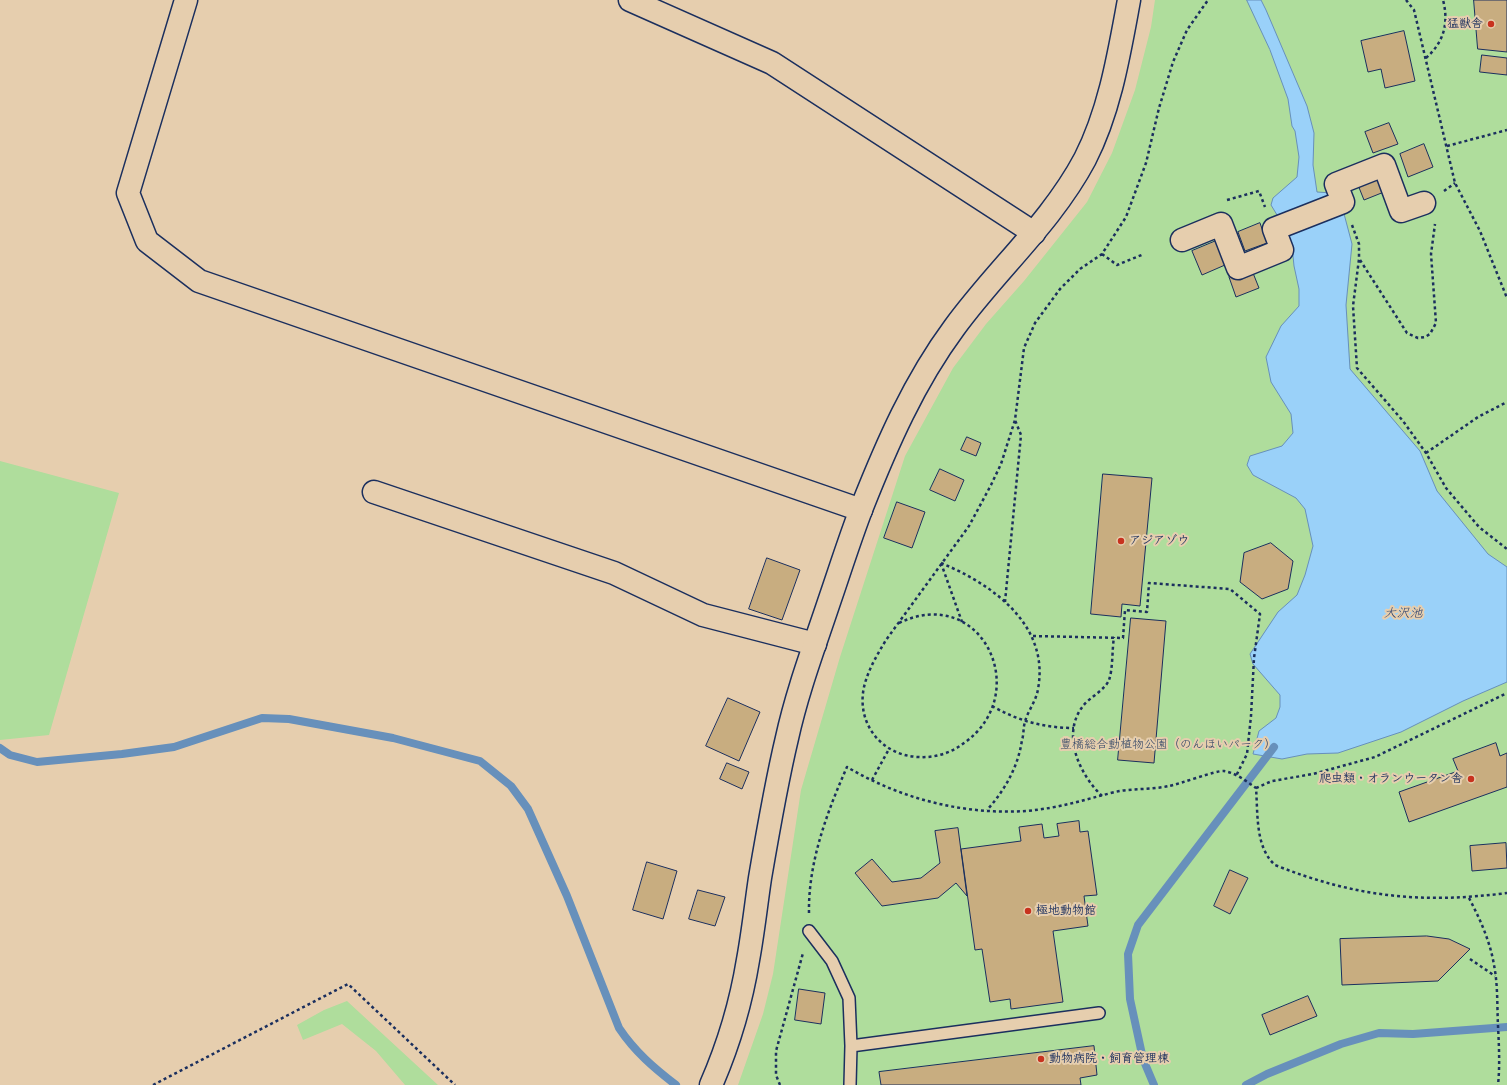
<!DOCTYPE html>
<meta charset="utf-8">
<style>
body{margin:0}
canvas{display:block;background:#e6ceae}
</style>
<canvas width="1507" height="1085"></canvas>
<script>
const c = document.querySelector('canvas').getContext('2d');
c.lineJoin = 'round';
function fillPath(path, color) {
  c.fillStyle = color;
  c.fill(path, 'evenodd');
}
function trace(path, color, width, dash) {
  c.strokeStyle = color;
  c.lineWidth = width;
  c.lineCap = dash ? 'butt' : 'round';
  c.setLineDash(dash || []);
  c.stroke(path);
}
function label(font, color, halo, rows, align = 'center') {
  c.font = font + ' "Shantell Sans","Klee One",sans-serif';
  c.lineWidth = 4;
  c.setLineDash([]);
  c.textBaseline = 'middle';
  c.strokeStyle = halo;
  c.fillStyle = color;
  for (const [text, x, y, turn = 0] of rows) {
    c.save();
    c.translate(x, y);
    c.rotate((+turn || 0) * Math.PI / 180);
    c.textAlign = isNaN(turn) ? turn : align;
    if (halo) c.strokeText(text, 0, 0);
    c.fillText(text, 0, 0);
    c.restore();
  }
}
const green = new Path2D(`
 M 1155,0 L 1507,0 L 1507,1085 L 738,1085 L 763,1014 L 773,974 L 801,790 L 840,657 L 905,456 L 953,368 L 986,324 L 1024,281 L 1087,202 L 1112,153 L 1135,90 L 1151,27 Z
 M 0,461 L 119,493 L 49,735 L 0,740 Z
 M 347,1001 L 438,1085 L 405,1085 L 376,1051 L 342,1024 L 303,1040 L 297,1025 L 324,1010 Z`);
const water = new Path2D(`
 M 1247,0 L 1261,0 L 1266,10 L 1307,106 L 1314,133 L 1313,165 L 1317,192 L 1332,193 L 1343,210 L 1352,244 L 1346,305 L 1350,369 L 1420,451 L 1437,491 L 1488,554 L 1507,567 L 1507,682 L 1463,701 L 1401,732 L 1338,753 L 1307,754 L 1282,759 L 1253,754 L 1259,731 L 1276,718 L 1280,707 L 1280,695 L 1253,664 L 1250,654 L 1278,612 L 1297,595 L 1305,575 L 1313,546 L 1305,509 L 1296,498 L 1253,475 L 1247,465 L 1250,456 L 1282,446 L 1293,433 L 1291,414 L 1271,382 L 1266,357 L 1281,326 L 1299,306 L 1299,289 L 1294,266 L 1292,246 L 1288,233 L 1271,205 L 1273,198 L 1297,177 L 1299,157 L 1295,131 L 1292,126 L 1288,99 L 1270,50 Z`);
const stream = new Path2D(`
 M 0,748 L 10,755 L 37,762 L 122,754 L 174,747 L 262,718 L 289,719 L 393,738 L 480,761 L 511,786 L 528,809 L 567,896 L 619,1028 C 635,1052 654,1068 676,1085
 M 1154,1085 L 1143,1059 L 1130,999 L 1128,954 L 1138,925 L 1274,747
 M 1246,1085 L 1267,1074 L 1341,1044 L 1379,1033 L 1413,1034 L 1507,1027`);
const building = new Path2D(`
 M 1474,0 L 1507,0 L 1507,52 L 1478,49 Z
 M 1404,31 L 1415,81 L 1385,88 L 1381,69 L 1368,72 L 1361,41 Z
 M 1482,55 L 1507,58 L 1507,75 L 1480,72 Z
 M 1389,123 L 1398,144 L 1373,153 L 1365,132 Z
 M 1424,144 L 1433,167 L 1408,177 L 1400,154 Z
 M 1381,170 L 1389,190 L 1364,200 L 1356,180 Z
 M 1260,223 L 1267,243 L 1245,251 L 1238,232 Z
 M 1216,241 L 1225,265 L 1202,275 L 1192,251 Z
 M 1251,268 L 1259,288 L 1236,297 L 1229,277 Z
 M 967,437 L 981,443 L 976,456 L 961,450 Z
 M 940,469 L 964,480 L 955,501 L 930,490 Z
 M 1103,474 L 1152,478 L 1140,606 L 1122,604 L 1121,617 L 1091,614 Z
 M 897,502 L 925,512 L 912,548 L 884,538 Z
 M 1271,543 L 1293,561 L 1288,589 L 1262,599 L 1240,582 L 1244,553 Z
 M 767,558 L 800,570 L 782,620 L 749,609 Z
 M 1131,618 L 1166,621 L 1154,763 L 1118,760 Z
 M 728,698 L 760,712 L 739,761 L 706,746 Z
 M 1496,743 L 1500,756 L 1507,753 L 1507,787 L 1409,822 L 1399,792 L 1458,771 L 1453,759 Z
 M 727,763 L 749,772 L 742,789 L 720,779 Z
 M 1079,821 L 1080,832 L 1088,831 L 1097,895 L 1084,896 L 1088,926 L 1053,931 L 1063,1002 L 1011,1009 L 1010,999 L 990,1002 L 982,949 L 975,950 L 961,849 L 1021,841 L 1019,827 L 1042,824 L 1044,838 L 1059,836 L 1057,824 Z
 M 958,828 L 967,896 L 956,883 L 938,898 L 882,906 L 855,873 L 872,859 L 892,882 L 921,878 L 940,863 L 935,831 Z
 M 1506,843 L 1507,868 L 1472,871 L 1470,846 Z
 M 647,862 L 677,871 L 663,919 L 633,910 Z
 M 1230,870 L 1248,878 L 1230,914 L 1214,906 Z
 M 698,890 L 725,897 L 715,926 L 689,919 Z
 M 1427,936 L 1449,939 L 1470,949 L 1438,981 L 1342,985 L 1340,939 Z
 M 799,989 L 825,993 L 821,1024 L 795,1020 Z
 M 1308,996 L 1317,1016 L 1270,1035 L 1262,1015 Z
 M 1094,1046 L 1097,1075 L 1080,1078 L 1081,1085 L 881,1085 L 879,1072 Z`);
const path = new Path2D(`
 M 1406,0 L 1414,10 L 1455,183 L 1480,231 L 1507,298
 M 1426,58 C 1444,42 1449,23 1443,0
 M 1447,146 L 1507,130
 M 1444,191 L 1455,183
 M 1227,200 L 1259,191 L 1265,207
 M 1352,225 L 1359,244 L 1359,259 L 1353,306 L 1357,368 L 1403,421 L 1426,453 L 1446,488 L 1479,527 L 1507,549
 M 1102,254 L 1117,265 L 1144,254
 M 1360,260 L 1407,333 L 1418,338 L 1425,337 L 1430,334 L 1436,323 L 1431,254 L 1435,224
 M 1426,453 L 1478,417 L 1507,402
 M 941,563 C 992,584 1050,625 1038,689 C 1036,702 1027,712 1025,722 C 1023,728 1024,734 1022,740 C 1018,767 1005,790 987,810
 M 941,563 L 962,622
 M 1005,602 L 1021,435 L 1015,420
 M 899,623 C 982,583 1034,694 964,743 C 951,753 935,758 919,757 C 882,756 856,724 864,687 C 868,670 877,655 886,640 L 969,526 L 991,485 L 1001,464 L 1015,420 L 1024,348 L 1035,323 L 1060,289 L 1080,269 L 1102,254 L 1126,217 L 1146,163 L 1159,108 L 1173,62 L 1187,30 L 1208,0
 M 1033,636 L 1123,638 L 1125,610 L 1147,612 L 1149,583 L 1230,589 L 1260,614 L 1254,658 L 1251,716 L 1247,754 L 1236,776
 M 992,706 C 1018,721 1045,728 1074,728
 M 872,780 L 889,749
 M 1256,788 L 1272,781 L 1313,774 L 1375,757 L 1507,693
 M 1102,796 C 1079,774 1061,734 1083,706 C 1090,697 1105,690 1109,680 C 1113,669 1112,649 1114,637
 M 1469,898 C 1480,919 1490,941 1494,965 C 1498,985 1497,1006 1498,1026 C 1499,1046 1500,1066 1498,1085
 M 809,913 C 808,863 827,812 847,767 C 901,799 964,815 1026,811 C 1060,808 1083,800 1115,792 C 1132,788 1151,790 1169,786 C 1180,784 1217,770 1224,771 C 1236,773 1246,781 1256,788 C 1258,814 1255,847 1275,865 C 1355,897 1422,904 1507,893
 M 1470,959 L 1495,976
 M 153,1085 L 348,984 L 455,1085
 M 780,1085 L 776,1075 L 776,1051 L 803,953`);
const lane = new Path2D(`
 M 809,931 L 832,961 L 849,998 L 851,1046 L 850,1085
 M 851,1046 L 1099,1013`);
const street = new Path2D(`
 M 186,0 L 128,193 L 147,241 L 199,281 L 861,510
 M 630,0 L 772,63 L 1034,233
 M 1182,240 L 1221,224 L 1238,268 L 1282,250 L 1274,229 L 1343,202 L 1336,184 L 1384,165 L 1401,211 L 1424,203
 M 374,492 L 614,573 L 703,615 L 815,644`);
const secondary = new Path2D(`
 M 711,1085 C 728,1046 741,1003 748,960 C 753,933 756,905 760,878 C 768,831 776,784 787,738 C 797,692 814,647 829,602 C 840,570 850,538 862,507 C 887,444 914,382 954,328 C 996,270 1051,223 1085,159 C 1110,110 1119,54 1129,0`);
const markers = [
 [1491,24,4,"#c8321e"],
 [1121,541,4,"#c8321e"],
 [1471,779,4,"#c8321e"],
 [1028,911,4,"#c8321e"],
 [1041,1059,4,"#c8321e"]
];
const poiNames = [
 ["猛獣舎",1483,24,"right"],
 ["アジアゾウ",1129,541],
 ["爬虫類・オランウータン舎",1463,779,"right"],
 ["極地動物館",1036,911],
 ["動物病院・飼育管理棟",1049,1059]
];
const parkNames = [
 ["豊橋総合動植物公園（のんほいパーク）",1168,745]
];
const waterNames = [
 ["大沢池",1403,614]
];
fillPath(green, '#afdd9c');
fillPath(water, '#9ad1f9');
trace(water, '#6790bb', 1);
trace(stream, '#6790bb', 8);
fillPath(building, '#c8ad80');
trace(building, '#1b2f5e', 1);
trace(lane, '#1b2f5e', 14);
trace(street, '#1b2f5e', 25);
trace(secondary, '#1b2f5e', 25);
trace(path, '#1b2f5e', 2.5, [3, 3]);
trace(lane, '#e6ceae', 11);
trace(street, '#e6ceae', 22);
trace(secondary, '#e6ceae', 22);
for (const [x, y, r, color] of markers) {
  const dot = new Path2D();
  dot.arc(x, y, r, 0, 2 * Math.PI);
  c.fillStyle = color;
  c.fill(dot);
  trace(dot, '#e6ceae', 1.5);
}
label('bold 12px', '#1b2f5e', '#e6ceae', poiNames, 'left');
label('12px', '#2a4064', '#e6ceae', parkNames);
label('italic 13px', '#283f6e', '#e6ceae', waterNames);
</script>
